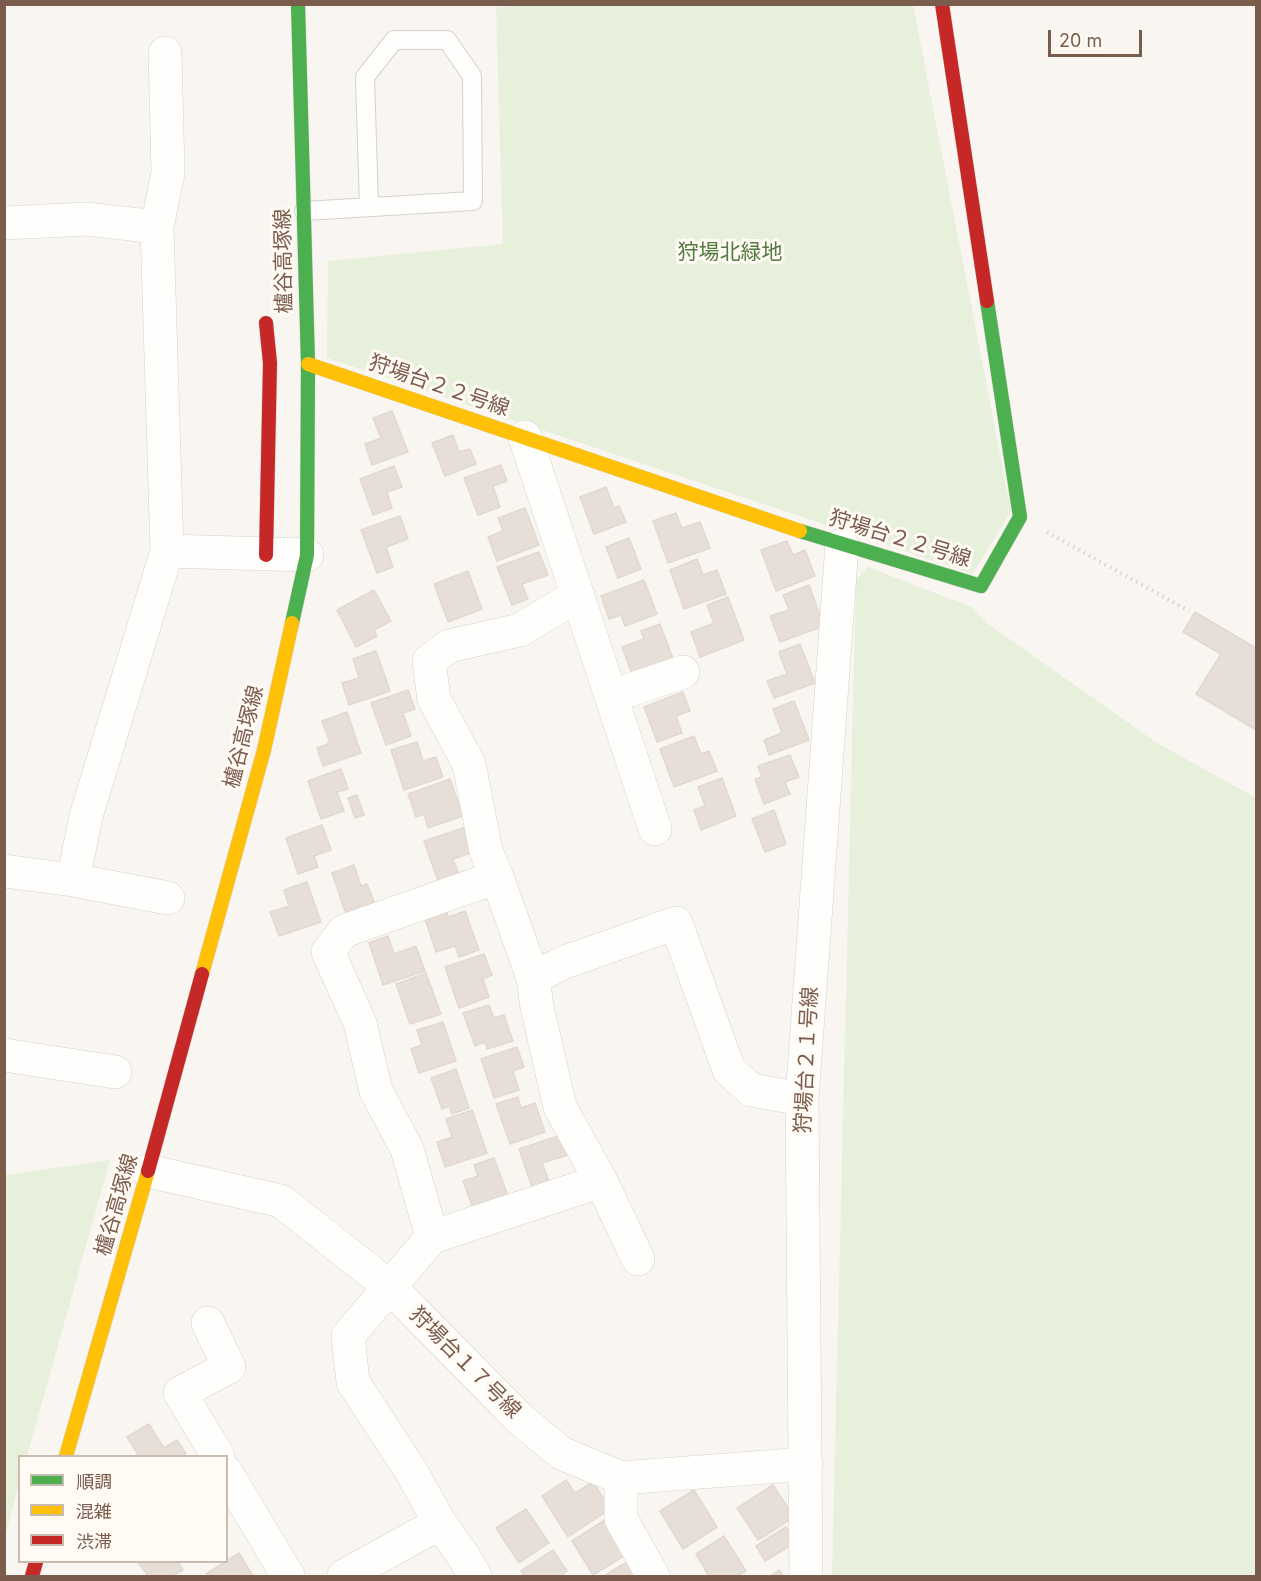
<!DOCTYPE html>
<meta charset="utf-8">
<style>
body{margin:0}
#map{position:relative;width:1261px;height:1581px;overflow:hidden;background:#f9f5f0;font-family:Inter,"Noto Sans JP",sans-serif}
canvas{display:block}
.frame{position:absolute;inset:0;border:6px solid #7a5c4d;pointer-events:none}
.legend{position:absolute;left:18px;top:1455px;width:210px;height:108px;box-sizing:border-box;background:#fffaf3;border:2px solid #cabbb1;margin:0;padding:8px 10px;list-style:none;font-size:18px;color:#7a5c4d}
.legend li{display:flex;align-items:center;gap:12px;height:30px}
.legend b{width:30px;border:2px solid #cabbb1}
.scale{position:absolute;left:1048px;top:30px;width:94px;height:27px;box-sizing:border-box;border:3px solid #7a5c4d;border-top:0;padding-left:8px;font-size:18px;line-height:21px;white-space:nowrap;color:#7a5c4d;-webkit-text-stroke:4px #fffaf3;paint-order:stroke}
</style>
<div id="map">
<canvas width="1261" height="1581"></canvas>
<div class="frame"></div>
<ul class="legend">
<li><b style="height:8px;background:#4caf50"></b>順調</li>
<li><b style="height:8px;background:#ffc107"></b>混雑</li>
<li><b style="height:8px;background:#c62828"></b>渋滞</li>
</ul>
<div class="scale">20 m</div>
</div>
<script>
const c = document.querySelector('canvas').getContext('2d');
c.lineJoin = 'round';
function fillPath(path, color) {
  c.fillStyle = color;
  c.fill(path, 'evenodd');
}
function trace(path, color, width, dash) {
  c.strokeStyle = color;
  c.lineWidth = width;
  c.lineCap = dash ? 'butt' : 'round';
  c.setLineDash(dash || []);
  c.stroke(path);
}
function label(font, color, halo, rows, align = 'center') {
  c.font = font + ' Inter,"Noto Sans JP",sans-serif';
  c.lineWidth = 6;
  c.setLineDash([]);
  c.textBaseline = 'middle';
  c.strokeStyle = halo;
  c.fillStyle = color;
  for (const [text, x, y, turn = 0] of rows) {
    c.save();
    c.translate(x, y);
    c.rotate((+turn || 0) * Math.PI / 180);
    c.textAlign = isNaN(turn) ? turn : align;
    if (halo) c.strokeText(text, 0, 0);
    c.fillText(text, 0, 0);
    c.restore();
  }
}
const green = new Path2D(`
 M 551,4 L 913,5 L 1011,511 L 973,574 L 327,358 L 328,261 L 503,244 L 496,7 Z
 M 868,567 L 971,607 L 988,624 L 1157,743 L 1256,798 L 1256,1576 L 832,1576 L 856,580 Z
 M 110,1160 L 27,1456 L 20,1456 L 19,1484 L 5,1537 L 5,1175 Z`);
const building = new Path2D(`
 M 392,411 L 408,452 L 372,465 L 365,444 L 381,438 L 373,418 Z
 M 453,435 L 459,452 L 470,449 L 476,464 L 445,476 L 432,443 Z
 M 501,465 L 507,481 L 493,486 L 500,507 L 478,515 L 464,478 Z
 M 394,466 L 402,487 L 387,492 L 392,508 L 373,515 L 360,479 Z
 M 606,487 L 614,508 L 619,506 L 626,522 L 594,534 L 580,497 Z
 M 525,508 L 539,545 L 497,561 L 488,537 L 503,531 L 498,518 Z
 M 676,513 L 682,528 L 700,522 L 710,548 L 668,563 L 653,521 Z
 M 400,516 L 408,539 L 386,547 L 393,567 L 377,573 L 361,530 Z
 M 629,538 L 641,569 L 618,578 L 606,547 Z
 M 787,541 L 793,555 L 805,550 L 815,576 L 776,591 L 761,550 Z
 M 539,552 L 548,575 L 522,584 L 528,599 L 512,605 L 497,567 Z
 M 697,559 L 703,575 L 717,570 L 726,594 L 684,609 L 670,570 Z
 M 468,571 L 482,609 L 448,622 L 434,584 Z
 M 644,580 L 657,614 L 625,626 L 621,615 L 609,619 L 601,596 Z
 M 809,585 L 824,626 L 780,642 L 770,616 L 789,610 L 783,595 Z
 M 374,590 L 391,621 L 374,630 L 377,636 L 356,647 L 337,610 Z
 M 728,597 L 744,640 L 700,657 L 691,632 L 714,623 L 707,605 Z
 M 1195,612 L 1256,648 L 1256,730 L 1196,694 L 1221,654 L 1183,632 Z
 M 660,624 L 675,664 L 634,679 L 622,647 L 644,639 L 641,631 Z
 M 800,644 L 815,683 L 774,698 L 767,681 L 787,674 L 779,652 Z
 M 376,651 L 390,691 L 349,705 L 342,683 L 359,678 L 353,659 Z
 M 408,690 L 415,709 L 403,713 L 411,736 L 386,745 L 371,703 Z
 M 683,692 L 690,711 L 676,716 L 682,733 L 657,742 L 644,707 Z
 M 794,701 L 809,740 L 769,755 L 764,740 L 782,733 L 773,709 Z
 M 347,712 L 361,753 L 323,766 L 317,748 L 330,743 L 322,721 Z
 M 694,736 L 701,754 L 709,751 L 717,771 L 674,787 L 660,749 Z
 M 417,742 L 423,761 L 436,757 L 443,777 L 404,790 L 391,750 Z
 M 790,755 L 799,777 L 785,782 L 790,794 L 764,804 L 755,779 L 762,777 L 758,766 Z
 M 341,769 L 348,789 L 337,792 L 344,811 L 321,819 L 308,781 Z
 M 722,778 L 736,816 L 701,830 L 694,810 L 705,806 L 698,787 Z
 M 450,779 L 463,816 L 428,828 L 424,814 L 416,817 L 408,794 Z
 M 357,795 L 364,815 L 355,818 L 348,798 Z
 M 774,810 L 786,844 L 765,852 L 752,819 Z
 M 322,825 L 331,850 L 314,856 L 318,867 L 298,874 L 286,838 Z
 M 466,827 L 474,852 L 453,859 L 460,877 L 439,884 L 424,841 Z
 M 354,865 L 361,886 L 367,884 L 376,907 L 347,917 L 332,873 Z
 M 307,882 L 321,922 L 279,936 L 270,912 L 289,906 L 284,890 Z
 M 465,911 L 479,950 L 459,957 L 455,946 L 436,952 L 425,919 L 447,912 L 448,917 Z
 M 388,936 L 394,954 L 416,946 L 425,971 L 383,985 L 369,943 Z
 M 484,954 L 492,975 L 483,979 L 489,997 L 459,1008 L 445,967 Z
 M 426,973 L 441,1014 L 410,1024 L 396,984 Z
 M 489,1005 L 494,1018 L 504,1015 L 513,1041 L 487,1049 L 485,1042 L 475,1046 L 463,1013 Z
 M 443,1022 L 456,1061 L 419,1073 L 411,1049 L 422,1045 L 417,1030 Z
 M 517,1047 L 524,1067 L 513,1071 L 519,1090 L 494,1098 L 481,1059 Z
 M 456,1069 L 469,1108 L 452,1114 L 449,1106 L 442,1109 L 431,1078 Z
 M 518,1097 L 521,1108 L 535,1103 L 545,1132 L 510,1144 L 496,1104 Z
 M 472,1110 L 487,1153 L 445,1167 L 437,1142 L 452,1137 L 446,1119 Z
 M 561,1135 L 568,1155 L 542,1163 L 549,1181 L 532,1187 L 519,1149 Z
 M 494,1158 L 509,1199 L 474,1211 L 463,1181 L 478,1176 L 474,1165 Z
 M 149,1424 L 164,1448 L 177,1440 L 186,1454 L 181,1456 L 139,1456 L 127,1437 Z
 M 566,1480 L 575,1493 L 593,1482 L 610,1509 L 568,1537 L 542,1496 Z
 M 773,1485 L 794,1517 L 758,1540 L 737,1508 Z
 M 694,1490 L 717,1527 L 683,1549 L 660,1511 Z
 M 526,1509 L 549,1543 L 519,1563 L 496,1528 Z
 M 608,1518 L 630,1552 L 593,1575 L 572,1541 Z
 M 786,1527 L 796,1542 L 765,1561 L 756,1546 Z
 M 724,1536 L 746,1571 L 737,1576 L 709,1576 L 696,1554 Z
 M 553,1550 L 567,1571 L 563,1574 L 564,1576 L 524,1576 L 521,1571 Z
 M 239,1553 L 253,1576 L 207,1576 L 206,1574 Z
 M 628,1561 L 638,1576 L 604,1576 L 622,1565 Z
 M 138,1562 L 178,1562 L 183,1570 L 172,1576 L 148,1576 Z
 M 779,1570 L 783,1576 L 770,1576 Z`);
const path = new Path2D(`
 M 1047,532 L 1189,611`);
const lane = new Path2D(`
 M 304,211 L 473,201 L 472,76 L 447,40 L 394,40 L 365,77 L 369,207`);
const street = new Path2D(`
 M 4,223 L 87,219 L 157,227
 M 525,437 L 655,829
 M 167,551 L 307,555
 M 578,595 L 520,630 L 449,646 L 429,661 L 434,699 L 469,764 L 486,851 L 497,877 L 533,978 L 537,1007 L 560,1107 L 601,1181 L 638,1259
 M 612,696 L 683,672
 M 4,871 L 73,880 L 168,898
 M 73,880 L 86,816 L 167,551 L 157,227 L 168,173 L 165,53
 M 533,978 L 565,962 L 676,923 L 729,1070 L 751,1090 L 802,1099
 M 4,1055 L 115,1072
 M 148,1171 L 281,1201 L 390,1287 L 521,1420 L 561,1453 L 621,1478 L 806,1464
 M 432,1237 L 407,1149 L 376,1091 L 360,1023 L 328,952 L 344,931 L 497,877
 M 208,1323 L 229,1367 L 180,1393 L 218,1456
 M 226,1472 L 288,1576
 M 621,1478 L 621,1519 L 653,1576
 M 344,1576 L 440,1523
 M 475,1576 L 462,1554 L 440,1523 L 411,1471 L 353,1382 L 348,1336 L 432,1237 L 601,1181
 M 806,1576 L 802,1099 L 842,545`);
const fast = new Path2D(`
 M 800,531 L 981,586 L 1020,517 L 987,301
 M 292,623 L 307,555 L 308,364 L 298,4`);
const slow = new Path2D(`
 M 308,364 L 800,531
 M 202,974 L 264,750 L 292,623
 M 66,1456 L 148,1171`);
const jam = new Path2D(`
 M 942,4 L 987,301
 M 266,323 L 270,363 L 266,555
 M 148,1171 L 202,974
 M 32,1576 L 36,1562`);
const parkNames = [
 ["狩場北緑地",730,253]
];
const streetNames = [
 ["櫨谷高塚線",284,261,-91],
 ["狩場台２２号線",439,386,19],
 ["狩場台２２号線",900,539,17],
 ["櫨谷高塚線",244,737,-76],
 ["狩場台２１号線",807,1060,-87],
 ["櫨谷高塚線",117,1205,-74],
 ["狩場台１７号線",465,1363,45]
];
fillPath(green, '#e7f0db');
fillPath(building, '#e6ded7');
trace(building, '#e2d8d2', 1.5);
trace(lane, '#d7d1cb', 20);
trace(street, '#d7d1cb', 34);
trace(fast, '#d9d2cb', 15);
trace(slow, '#d9d2cb', 15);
trace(jam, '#d9d2cb', 15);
trace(path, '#dcd5d0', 4, [1.5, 4.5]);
trace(lane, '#fefefd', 18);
trace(street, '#fefefd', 33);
trace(fast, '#4caf50', 14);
trace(slow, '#ffc107', 14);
trace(jam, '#c62828', 14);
label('21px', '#537a41', '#fffaf3', parkNames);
label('21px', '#7a5c4d', '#fffaf3', streetNames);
</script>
